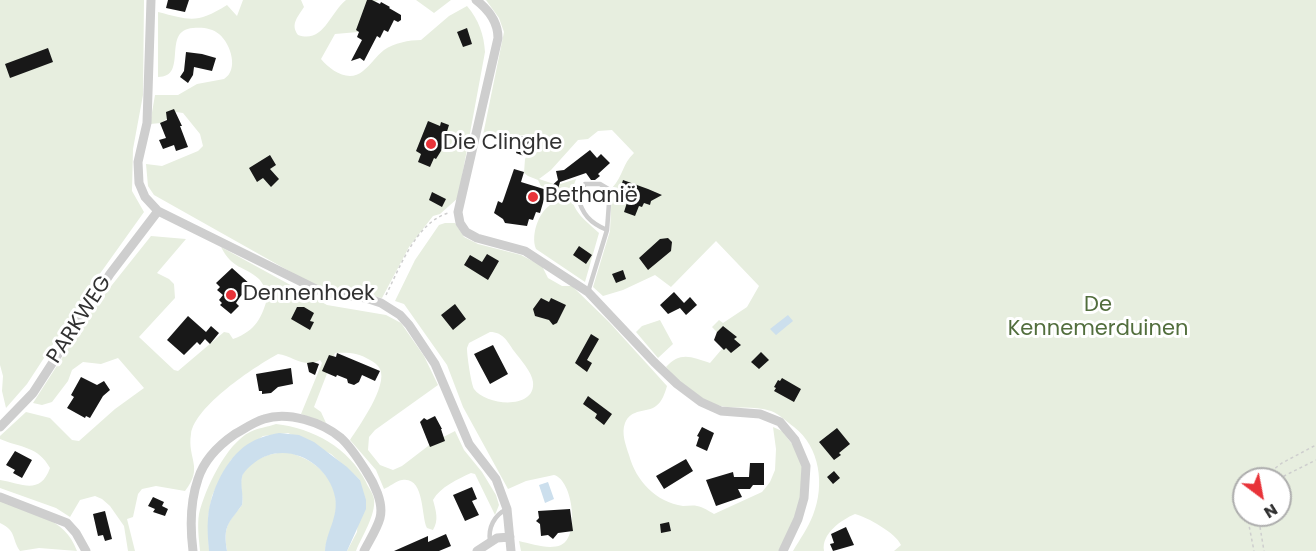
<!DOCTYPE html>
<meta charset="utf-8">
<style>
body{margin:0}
#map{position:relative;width:1316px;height:551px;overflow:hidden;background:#fff;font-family:Poppins,sans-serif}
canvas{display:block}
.north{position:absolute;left:1232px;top:467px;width:60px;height:60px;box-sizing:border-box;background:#fff;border:2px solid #adadad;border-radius:50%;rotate:148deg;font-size:16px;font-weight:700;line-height:24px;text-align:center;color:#313131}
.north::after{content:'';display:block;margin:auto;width:21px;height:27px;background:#e83339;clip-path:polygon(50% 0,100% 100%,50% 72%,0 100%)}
</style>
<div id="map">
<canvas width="1316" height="551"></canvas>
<div class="north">N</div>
</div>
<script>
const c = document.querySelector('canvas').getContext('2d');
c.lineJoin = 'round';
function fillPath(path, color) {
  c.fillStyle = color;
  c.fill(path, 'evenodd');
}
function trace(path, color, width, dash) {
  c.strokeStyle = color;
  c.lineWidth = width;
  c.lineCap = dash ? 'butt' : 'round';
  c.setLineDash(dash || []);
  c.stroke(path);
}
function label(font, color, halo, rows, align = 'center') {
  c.font = font + ' Poppins,sans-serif';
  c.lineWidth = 6;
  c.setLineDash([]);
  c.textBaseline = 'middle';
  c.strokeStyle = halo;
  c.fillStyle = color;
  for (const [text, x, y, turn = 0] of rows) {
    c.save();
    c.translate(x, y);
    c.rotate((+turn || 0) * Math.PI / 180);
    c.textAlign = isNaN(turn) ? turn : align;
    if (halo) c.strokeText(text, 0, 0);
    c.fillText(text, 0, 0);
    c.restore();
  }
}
const green = new Path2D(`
 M 0,0 L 144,0 L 143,95 L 133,149 L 132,191 L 144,212 L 89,289 L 27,384 L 6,408 L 2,391 L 3,376 L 0,365 Z
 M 243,0 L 301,0 L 304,7 C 298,17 290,24 298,35 C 323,44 330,13 346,0 L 395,0 L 379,0 L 371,3 L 358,32 L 335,34 L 321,59 C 331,71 349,83 363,71 C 371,65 376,56 384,50 C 394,43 409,40 421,40 L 449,16 L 467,6 C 479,20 484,35 485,52 L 458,198 L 440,214 L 433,216 L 409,247 L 382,298 L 321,289 L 154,195 L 148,186 L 146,164 L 162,166 L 198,151 L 203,146 L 200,134 L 183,113 L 176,112 L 161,123 L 150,124 L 155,95 L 178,95 L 197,84 L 224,79 C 239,70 231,44 219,34 C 212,28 202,27 193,28 C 161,30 189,77 158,77 L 158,12 C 190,20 197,24 227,5 L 237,16 Z
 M 416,0 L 451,0 L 434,13 Z
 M 486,0 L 1316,0 L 1316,551 L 894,551 L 901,545 C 896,533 867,517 855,514 C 841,520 821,534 824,551 L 793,551 C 800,539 808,528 813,515 C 825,485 820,447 794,427 C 787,422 779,414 771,411 C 754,405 734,410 716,405 C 697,401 678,381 666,367 C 680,351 692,357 710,363 L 727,343 L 712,327 L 719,320 L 723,323 L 747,307 L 759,286 L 716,241 L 671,287 L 655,275 L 623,290 L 603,296 L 593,287 L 610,231 L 612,188 C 624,175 622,164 634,153 L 612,130 L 598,131 L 588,139 L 578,140 L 551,170 L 539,179 L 557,185 L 576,179 C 565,207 580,215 599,233 L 585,282 L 536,249 C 530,234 540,207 556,202 L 559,192 L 541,186 L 538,180 L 528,176 L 524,173 L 525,159 L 532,145 L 528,135 L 497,137 L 482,140 L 504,32 L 499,18 ZM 1244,479 L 1280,479 L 1280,515 L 1244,515 Z
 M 445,223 L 455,223 L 464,237 L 478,244 L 521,255 L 542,266 L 548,278 L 562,286 L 572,286 L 609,322 L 667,386 C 665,393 662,402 656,406 C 647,413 631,408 625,423 C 621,433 626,446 629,455 C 636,481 656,502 683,506 C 688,506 693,505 697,506 C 703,507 709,511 714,514 L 762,492 L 770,482 L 775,470 L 776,449 L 773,427 L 782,431 L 802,457 L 803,499 L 780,551 L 521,551 L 519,541 C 532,544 549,550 561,545 C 580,537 573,480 554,475 L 526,481 L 508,489 L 463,407 L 447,365 L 404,304 L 395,301 L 415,260 L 439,225 ZM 490,332 C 503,332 507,341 514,351 C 520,359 532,372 533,382 C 536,410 486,406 474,389 C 471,383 467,356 467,348 L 469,343 Z
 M 151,236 L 186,239 L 157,273 L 169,279 L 174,284 L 175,298 L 139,337 L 174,370 L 178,371 L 224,332 L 229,333 L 233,339 C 256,331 262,317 268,296 C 266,291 263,283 259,279 C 243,265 233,270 221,247 L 327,305 L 386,315 L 401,323 L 424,356 L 438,385 L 375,430 L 369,437 L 368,450 L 380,465 L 393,470 L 402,466 L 432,443 L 455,431 L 464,450 L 482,472 L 496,495 L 499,505 L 495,515 L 475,474 L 471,473 C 458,479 440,487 433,500 C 436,511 439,520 433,530 L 427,528 C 421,517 425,476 402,480 C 396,481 389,487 384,489 L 376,470 L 350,440 C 359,426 388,386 380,369 C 378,365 374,362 370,360 C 359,353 348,352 335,353 L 314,407 L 321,412 L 326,423 L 301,414 L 322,363 L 320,360 C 305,369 293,356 278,354 C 254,367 195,406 191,434 C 187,459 204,467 185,491 L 156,486 L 142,489 L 138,494 L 133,517 L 127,519 L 135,551 L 128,551 L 124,526 L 110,506 L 102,499 L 95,496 L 80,500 L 70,517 L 56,508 L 0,488 L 0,480 C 21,483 40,496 50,468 C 38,446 21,448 0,439 L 0,436 L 26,412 L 50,418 L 72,440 L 79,441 L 115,409 L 144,388 L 118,358 L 101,364 L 83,362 L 72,370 L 68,381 L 52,402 L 42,405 L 33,403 L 96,305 Z
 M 660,320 L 673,344 L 658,358 L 636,332 L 642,326 Z
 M 276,424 C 313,428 349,448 366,482 C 368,487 373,493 374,499 C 376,515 362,536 356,551 L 347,551 L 357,532 L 360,480 L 331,454 L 288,433 L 263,436 L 231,460 L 220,479 L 212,496 L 208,517 L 209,551 L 200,551 C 199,539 197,526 199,514 C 205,489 226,444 250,432 C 257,428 268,427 276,424 Z
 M 286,452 C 314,458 339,479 336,510 C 335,524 326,537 325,551 L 227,551 C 223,526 228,523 242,505 C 244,496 239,485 242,476 C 249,459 270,453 286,452 Z
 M 0,501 C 31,513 65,517 77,551 L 39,548 L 20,551 C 11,538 17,531 0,523 Z`);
const water = new Path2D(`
 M 788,315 L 793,321 L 776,335 L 770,329 Z
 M 279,433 L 299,435 L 314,442 L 347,467 L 360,480 L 366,500 L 366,509 L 347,551 L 325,551 C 326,532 339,517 335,497 C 328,461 284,439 254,463 C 250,466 243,472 242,477 C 240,485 244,496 242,505 C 228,524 223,526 227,551 L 209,551 C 208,540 207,528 208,518 C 210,492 226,458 248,444 C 257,438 268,435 279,433 Z
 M 548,482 L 554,499 L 545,503 L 539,485 Z`);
const building = new Path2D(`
 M 168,0 L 189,0 L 185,12 L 166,8 Z
 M 367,0 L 372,0 L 380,4 L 381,2 L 390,7 L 389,8 L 401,15 L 401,20 L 398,22 L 394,20 L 388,32 L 384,30 L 380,38 L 377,36 L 364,61 L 360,58 L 351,61 L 362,40 L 357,37 L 359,32 L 356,30 Z
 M 467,28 L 472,44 L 463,47 L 457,32 Z
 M 48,48 L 53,62 L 10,78 L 5,64 Z
 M 186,52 L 202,54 L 216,58 L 212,71 L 194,67 L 193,75 L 188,83 L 180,77 L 184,71 Z
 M 174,109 L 182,126 L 180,126 L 188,147 L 176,151 L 174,145 L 163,149 L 159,140 L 166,138 L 160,123 L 167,120 L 166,112 Z
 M 428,121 L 440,126 L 441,122 L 449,125 L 441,151 L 436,159 L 434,158 L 430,167 L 418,162 L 421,154 L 416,151 Z
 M 522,136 L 530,138 L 524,156 L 516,153 Z
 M 590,150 L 597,158 L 601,154 L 610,163 L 598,174 L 600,176 L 595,180 L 591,180 L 586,173 L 560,182 L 555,199 L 545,196 L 540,213 L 536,212 L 533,220 L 529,219 L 527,226 L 505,223 L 503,219 L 494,213 L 498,201 L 502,203 L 503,201 L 514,169 L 524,172 L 521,182 L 547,190 L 558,180 L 556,171 L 564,170 Z
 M 270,155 L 276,165 L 270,169 L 279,179 L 271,187 L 263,178 L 257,182 L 249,168 Z
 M 623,180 L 648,189 L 662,195 L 651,201 L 650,205 L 644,203 L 642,207 L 639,206 L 635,216 L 624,212 L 630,193 L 620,190 Z
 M 432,192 L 446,199 L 442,207 L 429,200 Z
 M 668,238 L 672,242 L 671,251 L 648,270 L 639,258 L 660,239 Z
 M 579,246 L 592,255 L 586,264 L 573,255 Z
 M 487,254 L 499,261 L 488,280 L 464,265 L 470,255 L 482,262 Z
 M 232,268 L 251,285 L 240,297 L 236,303 L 239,306 L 231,314 L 220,305 L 222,303 L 219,300 L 223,295 L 217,290 L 220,287 L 216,283 Z
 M 623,270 L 626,279 L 616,283 L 612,274 Z
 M 674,292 L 684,303 L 690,297 L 697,305 L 686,315 L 680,308 L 668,314 L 660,305 Z
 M 541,298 L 549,302 L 551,298 L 566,305 L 557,323 L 553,325 L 549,320 L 535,316 L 533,309 Z
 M 455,304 L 466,319 L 453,330 L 441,315 Z
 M 297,307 L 304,307 L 314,313 L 310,321 L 314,322 L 310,330 L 291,319 Z
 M 188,316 L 206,332 L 211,326 L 219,333 L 210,344 L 205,339 L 200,345 L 197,342 L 184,355 L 167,340 Z
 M 723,326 L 737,337 L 734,339 L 741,345 L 731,353 L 726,348 L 724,350 L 714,340 L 717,332 Z
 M 591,334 L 599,339 L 587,360 L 592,363 L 587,372 L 575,363 Z
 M 493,345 L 508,374 L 490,384 L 474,354 Z
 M 761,352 L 769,360 L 759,369 L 751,362 Z
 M 337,353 L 380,371 L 375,381 L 362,375 L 359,382 L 354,385 L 348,383 L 347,379 L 337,375 L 336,377 L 322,371 L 329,355 L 336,357 Z
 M 313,362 L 319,364 L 315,375 L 309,372 L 307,363 Z
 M 291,368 L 293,384 L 278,387 L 271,393 L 262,394 L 262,391 L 259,391 L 256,374 Z
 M 81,377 L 97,385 L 104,381 L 110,390 L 103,396 L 90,418 L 86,416 L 85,418 L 67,408 L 74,397 L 71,395 Z
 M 782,378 L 801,389 L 794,402 L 774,391 L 776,388 L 774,387 L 778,380 L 780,381 Z
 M 588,396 L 612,414 L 604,425 L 595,418 L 597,414 L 583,404 Z
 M 435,416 L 442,429 L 441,429 L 445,441 L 430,447 L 420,422 L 424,418 L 427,420 Z
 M 702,427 L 714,433 L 707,451 L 696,446 L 699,437 L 697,436 Z
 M 837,428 L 850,444 L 839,453 L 841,455 L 834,460 L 819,442 Z
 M 15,451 L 32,460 L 22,478 L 13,473 L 15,470 L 6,465 Z
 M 686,459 L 693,471 L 664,489 L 656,476 Z
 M 750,463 L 764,463 L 764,485 L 753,485 L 750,489 L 738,489 L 742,497 L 716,506 L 706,480 L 733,472 L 734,477 L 749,477 Z
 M 834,471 L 840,478 L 833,484 L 827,477 Z
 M 472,487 L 477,499 L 472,501 L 479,515 L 465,521 L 453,495 Z
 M 153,497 L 164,502 L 162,506 L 168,509 L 165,516 L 153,512 L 155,509 L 148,506 Z
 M 570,509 L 573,531 L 558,533 L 553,539 L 548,535 L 541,536 L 540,524 L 536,521 L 539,518 L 538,511 Z
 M 105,511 L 112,539 L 105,541 L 103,535 L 98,536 L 93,514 Z
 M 669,522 L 671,531 L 661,533 L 660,524 Z
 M 846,527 L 854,545 L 833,551 L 830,544 L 834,543 L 831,534 Z
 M 446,534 L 451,546 L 439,551 L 394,551 L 428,536 L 428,542 Z`);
const path = new Path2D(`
 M 386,295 C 400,267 416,223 448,213
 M 1261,479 L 1282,463 L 1316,445
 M 1278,479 L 1316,460
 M 1247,515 L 1254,551
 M 1258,515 L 1264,551`);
const lane = new Path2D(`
 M 588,292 L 607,230 L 610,190 L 600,184 L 585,184 L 578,197 C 582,214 590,223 607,230
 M 490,541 C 488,528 494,515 507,509`);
const street = new Path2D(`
 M 151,0 L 147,123 L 138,162 L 139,183 L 145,197 L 158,211 L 322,292 L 366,298 L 381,303 L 400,315 L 409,325 L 435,364 L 469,444 L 496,479 L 507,509 L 511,551
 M 476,0 C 489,10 498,22 498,38 L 458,212 L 460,223 L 466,232 L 477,238 L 525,251 L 588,292 L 654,362 L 677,384 L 701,402 L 721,411 L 760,414 L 780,422 L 795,440 L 806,466 L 804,498 L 798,519 L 783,551
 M 0,427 L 33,393 L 110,274 L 158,211
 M 0,497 L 67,523 L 76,533 L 86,551
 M 193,551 C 190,527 190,502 198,479 C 204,460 219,445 235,434 C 244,429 254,422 264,419 C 288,411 322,422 341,438 C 351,447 359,460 366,471 C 374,483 384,503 380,518 C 377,529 369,541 364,551
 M 477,551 L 497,538 L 510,537`);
const markers = [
 [431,144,6,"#e83339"],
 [533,197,6,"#e83339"],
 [231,295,6,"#e83339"]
];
const poiNames = [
 ["Die Clinghe",443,144],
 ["Bethanië",545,197],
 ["Dennenhoek",243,295]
];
const parkNames = [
 ["De",1098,306],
 ["Kennemerduinen",1098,330]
];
const streetNames = [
 ["PARKWEG",80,320,-57]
];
fillPath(green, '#e7eedf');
fillPath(water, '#ccdfed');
fillPath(building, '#181818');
trace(path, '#cecece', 1.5, [3, 3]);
trace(lane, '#cecece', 4.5);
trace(street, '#cecece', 9);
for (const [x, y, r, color] of markers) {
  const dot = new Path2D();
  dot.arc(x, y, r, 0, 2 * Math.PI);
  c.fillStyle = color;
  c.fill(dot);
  trace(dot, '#fff', 2);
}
label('21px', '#313131', '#fff', poiNames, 'left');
label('21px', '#526e3d', '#fff', parkNames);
label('21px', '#313131', '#fff', streetNames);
</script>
